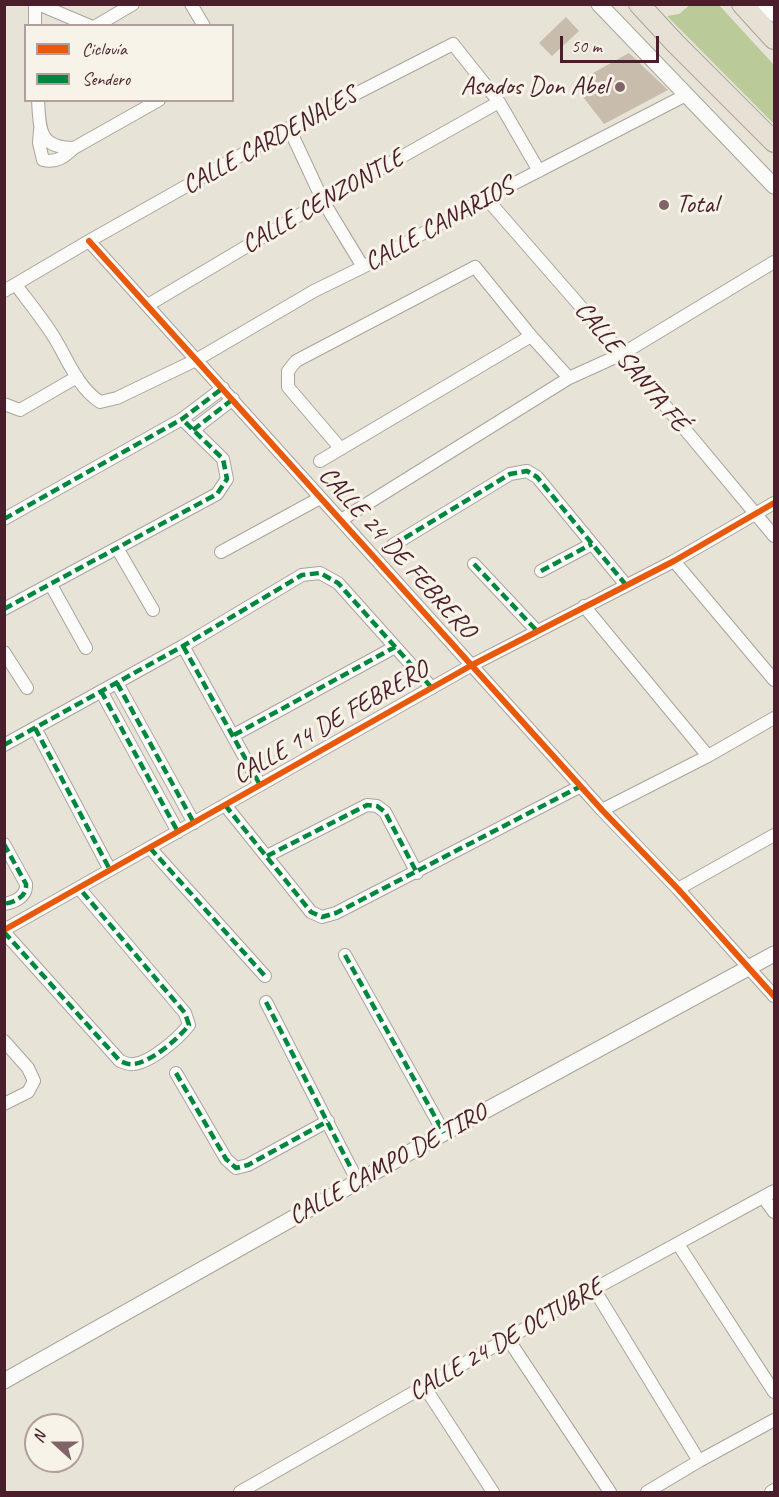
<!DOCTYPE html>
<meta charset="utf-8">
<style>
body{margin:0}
#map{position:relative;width:779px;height:1497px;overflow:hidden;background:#e7e3d6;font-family:Caveat,sans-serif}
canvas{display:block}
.frame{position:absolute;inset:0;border:6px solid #4a1f2b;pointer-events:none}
.legend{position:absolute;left:24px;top:24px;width:210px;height:78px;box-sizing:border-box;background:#f7f3e8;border:2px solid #b29e9c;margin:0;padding:8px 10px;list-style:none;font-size:18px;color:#4a1f2b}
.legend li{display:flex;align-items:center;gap:12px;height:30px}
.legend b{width:30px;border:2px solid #b29e9c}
.north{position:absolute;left:24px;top:1413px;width:60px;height:60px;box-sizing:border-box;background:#f7f3e8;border:2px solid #b29e9c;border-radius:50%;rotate:291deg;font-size:16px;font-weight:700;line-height:24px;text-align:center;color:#4a1f2b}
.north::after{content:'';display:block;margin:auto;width:21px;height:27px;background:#816467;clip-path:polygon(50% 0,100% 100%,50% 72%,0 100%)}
.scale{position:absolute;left:560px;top:36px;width:99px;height:27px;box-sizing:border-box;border:3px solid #4a1f2b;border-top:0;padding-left:8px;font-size:18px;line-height:21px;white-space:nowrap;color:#4a1f2b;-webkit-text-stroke:4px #f7f3e8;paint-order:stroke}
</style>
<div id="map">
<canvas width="779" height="1497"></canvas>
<div class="frame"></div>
<ul class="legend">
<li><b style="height:8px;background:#e8590c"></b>Ciclovía</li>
<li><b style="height:8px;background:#00873e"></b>Sendero</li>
</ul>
<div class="north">N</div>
<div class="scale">50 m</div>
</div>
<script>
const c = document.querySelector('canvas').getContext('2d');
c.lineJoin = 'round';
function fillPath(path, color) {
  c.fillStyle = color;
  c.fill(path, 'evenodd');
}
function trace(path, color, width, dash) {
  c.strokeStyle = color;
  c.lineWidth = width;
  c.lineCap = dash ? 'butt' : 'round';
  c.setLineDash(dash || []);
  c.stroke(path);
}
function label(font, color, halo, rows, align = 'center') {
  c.font = font + ' Caveat,sans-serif';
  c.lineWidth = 6;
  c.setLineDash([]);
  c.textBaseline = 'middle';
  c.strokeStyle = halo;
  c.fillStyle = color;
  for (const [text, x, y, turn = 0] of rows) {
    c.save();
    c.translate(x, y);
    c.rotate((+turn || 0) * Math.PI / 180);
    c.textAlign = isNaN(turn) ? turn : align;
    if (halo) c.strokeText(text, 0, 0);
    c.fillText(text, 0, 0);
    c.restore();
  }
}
const forest = new Path2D(`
 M 691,4 L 719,5 L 774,65 L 774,124 L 667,16 L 679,14 Z`);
const building = new Path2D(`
 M 566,17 L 579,31 L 552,56 L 539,43 Z
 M 629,53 L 668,90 L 604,124 L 573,84 Z`);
const minor = new Path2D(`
 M 35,4 L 35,26
 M 38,4 L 90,26
 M 191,4 L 204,26
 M 96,26 L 133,4
 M 38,100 C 40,129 38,148 74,148 L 159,100
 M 289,128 L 323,201 L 363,267
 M 40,130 L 39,143 L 43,160 C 57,163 64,157 74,148
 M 486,198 L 622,354 L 774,536
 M 89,241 L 602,810 L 678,889 L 774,996
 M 16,285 C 28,301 41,317 52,334 C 67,357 76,386 100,402 L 117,398 L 196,360 L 314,291 L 363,267 L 486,198 L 686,95
 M 4,291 L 89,241 L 289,128 L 453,44 L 499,102 L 539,171
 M 148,305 L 323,201 L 499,102
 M 4,404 L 20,410 L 77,377
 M 193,430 L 233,399
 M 341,449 L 288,387 L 288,371 L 296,361 L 475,267 L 531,336 L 569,378
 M 320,461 L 531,336
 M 4,519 L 182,419 L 223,388
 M 341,520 L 569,378 L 622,354 L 774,262
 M 393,545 L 510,474 L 527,471 L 537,477 L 626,585
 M 117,548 L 153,610
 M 221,552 L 320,498
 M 674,561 L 774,680
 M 474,564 L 537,631
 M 541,571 L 592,544
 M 51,585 L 86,648
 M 584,606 L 708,756
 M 4,609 L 217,494 L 227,479 L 223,459 L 182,419
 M 183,646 L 260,785
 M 4,652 L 27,688
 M 117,683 L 194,823
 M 101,691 L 178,832
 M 35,728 L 110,870
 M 234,735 L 395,647
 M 4,745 L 183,646 L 302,575 L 320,573 L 338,583 L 432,688
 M 225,805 L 311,912 L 322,917 L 336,913 L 581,786
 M 602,810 L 708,756 L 774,718
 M 4,844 L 26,884 C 27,897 15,902 4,904
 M 150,848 L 265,976
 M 267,856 L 367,805 L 377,806 L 385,812 L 417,873
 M 678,889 L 774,835
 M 4,930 L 472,665 L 674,561 L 774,503
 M 4,932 L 120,1061 C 125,1063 129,1065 134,1064 C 151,1062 178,1039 189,1025 L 185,1013 L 79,888
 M 345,955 L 444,1133
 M 266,1002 L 358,1182
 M 4,1041 L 28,1068 L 34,1081 L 28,1092 L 4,1104
 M 176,1073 L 226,1159 L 236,1168 L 248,1165 L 328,1121
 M 763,1197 L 774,1212
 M 678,1244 L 774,1392
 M 594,1289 L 699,1461
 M 508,1339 L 610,1492
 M 424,1386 L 493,1492
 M 240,1492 L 594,1289 L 774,1191
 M 647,1492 L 699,1461 L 774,1420
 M 771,1492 L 774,1490`);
const tertiary = new Path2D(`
 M 599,4 L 774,186
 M 765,4 L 774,14
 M 4,1381 L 444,1133 L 774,954`);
const trunk = new Path2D(`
 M 639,4 L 675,43 L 774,142
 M 742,4 L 774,39`);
const quiet = new Path2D(`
 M 193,430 L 233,399
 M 4,519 L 182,419 L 223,388
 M 393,545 L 510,474 L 527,471 L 537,477 L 626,585
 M 474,564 L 537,631
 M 541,571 L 592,544
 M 4,609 L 217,494 L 227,479 L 223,459 L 182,419
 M 183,646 L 260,785
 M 117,683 L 194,823
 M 101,691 L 178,832
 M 35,728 L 110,870
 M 234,735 L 395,647
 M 4,745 L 183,646 L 302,575 L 320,573 L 338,583 L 432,688
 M 225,805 L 311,912 L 322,917 L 336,913 L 581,786
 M 4,844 L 26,884 C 27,897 15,902 4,904
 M 150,848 L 265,976
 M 267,856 L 367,805 L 377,806 L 385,812 L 417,873
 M 4,932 L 120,1061 C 125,1063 129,1065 134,1064 C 151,1062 178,1039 189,1025 L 185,1013 L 79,888
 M 345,955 L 444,1133
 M 266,1002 L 358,1182
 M 176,1073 L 226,1159 L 236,1168 L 248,1165 L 328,1121`);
const cycleway = new Path2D(`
 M 89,241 L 602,810 L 678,889 L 774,996
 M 4,930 L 472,665 L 674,561 L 774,503`);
const markers = [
 [620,87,6,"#816467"],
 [664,205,6,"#816467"]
];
const poiNames = [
 ["Asados Don Abel",608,87],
 ["Total",676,205,"left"]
];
const streetNames = [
 ["CALLE CARDENALES",270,141,-29],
 ["CALLE CENZONTLE",323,202,-30],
 ["CALLE CANARIOS",439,225,-29],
 ["CALLE SANTA FÉ",631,367,50],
 ["CALLE 24 DE FEBRERO",397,553,48],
 ["CALLE 14 DE FEBRERO",331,723,-30],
 ["CALLE CAMPO DE TIRO",388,1165,-29],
 ["CALLE 24 DE OCTUBRE",506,1340,-30]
];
fillPath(forest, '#bbca99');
fillPath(building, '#c8bcac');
trace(minor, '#aba39d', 14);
trace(tertiary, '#aba39d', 17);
trace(trunk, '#aba39d', 22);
trace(minor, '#fbfbf9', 12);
trace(tertiary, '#fbfbf9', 15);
trace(trunk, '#e7e1d5', 20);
trace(quiet, '#00873e', 4.5, [9, 4.5]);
trace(cycleway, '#e8590c', 6);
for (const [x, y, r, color] of markers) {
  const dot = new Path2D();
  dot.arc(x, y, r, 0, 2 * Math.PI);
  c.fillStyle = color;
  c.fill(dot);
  trace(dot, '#f7f3e8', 2);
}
label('26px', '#4a1f2b', '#f7f3e8', poiNames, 'right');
label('26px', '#4a1f2b', '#f7f3e8', streetNames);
</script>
